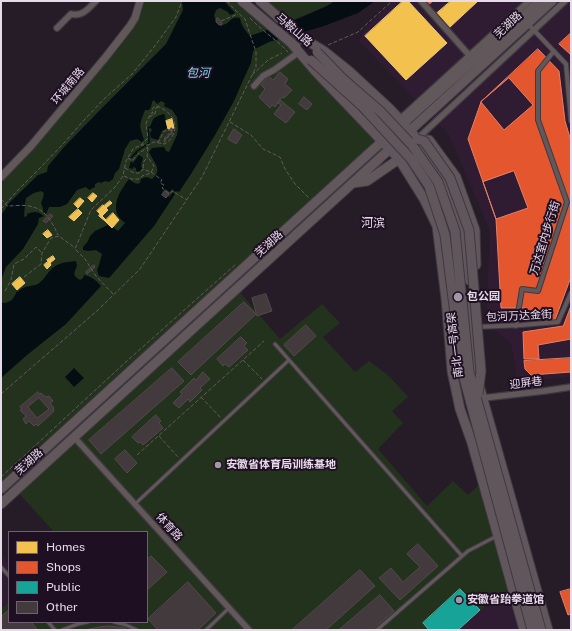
<!DOCTYPE html>
<meta charset="utf-8">
<style>
body{margin:0}
#map{position:relative;width:572px;height:631px;overflow:hidden;background:#261c28;font-family:"Public Sans",sans-serif}
canvas{display:block}
.frame{position:absolute;inset:0;border:2px solid #e7dbe9;pointer-events:none}
.legend{position:absolute;left:8px;top:531px;width:140px;height:92px;box-sizing:border-box;background:#1f0f22;border:1px solid #6f6172;margin:0;padding:5px 7px;list-style:none;font-size:12px;color:#e7dbe9}
.legend li{display:flex;align-items:center;gap:8px;height:20px}
.legend b{width:20px;border:1px solid #6f6172}
</style>
<div id="map">
<canvas width="572" height="631"></canvas>
<div class="frame"></div>
<ul class="legend">
<li><b style="height:11px;background:#f2c14e"></b>Homes</li>
<li><b style="height:11px;background:#e4572e"></b>Shops</li>
<li><b style="height:11px;background:#17a398"></b>Public</li>
<li><b style="height:11px;background:#423a3c"></b>Other</li>
</ul>
</div>
<script>
const c = document.querySelector('canvas').getContext('2d');
c.lineJoin = 'round';
function fillPath(path, color) {
  c.fillStyle = color;
  c.fill(path, 'evenodd');
}
function trace(path, color, width, dash) {
  c.strokeStyle = color;
  c.lineWidth = width;
  c.lineCap = dash ? 'butt' : 'round';
  c.setLineDash(dash || []);
  c.stroke(path);
}
function label(font, color, halo, rows, align = 'center') {
  c.font = font + ' "Public Sans","Noto Sans SC",sans-serif';
  c.lineWidth = 4;
  c.setLineDash([]);
  c.textBaseline = 'middle';
  c.strokeStyle = halo;
  c.fillStyle = color;
  for (const [text, x, y, turn = 0] of rows) {
    c.save();
    c.translate(x, y);
    c.rotate((+turn || 0) * Math.PI / 180);
    c.textAlign = isNaN(turn) ? turn : align;
    if (halo) c.strokeText(text, 0, 0);
    c.fillText(text, 0, 0);
    c.restore();
  }
}
const built = new Path2D(`
 M 393,1 L 571,1 L 571,377 L 518,382 L 511,344 L 486,322 L 490,231 L 449,135 L 359,41 L 365,28 Z
 M 1,555 L 9,564 L 9,602 L 1,609 Z
 M 513,591 L 524,630 L 458,630 L 488,604 Z`);
const green = new Path2D(`
 M 142,1 L 242,1 L 292,44 L 382,141 L 1,489 L 1,175 L 101,65 Z
 M 262,1 L 335,1 L 327,6 L 285,23 Z
 M 237,289 L 280,339 L 322,304 L 340,323 L 323,337 L 355,372 L 369,361 L 389,376 L 408,397 L 392,411 L 403,423 L 378,449 L 427,506 L 453,481 L 468,495 L 482,482 L 513,591 L 488,604 L 458,630 L 1,630 L 1,609 L 9,602 L 9,622 L 147,622 L 147,532 L 54,532 L 16,490 Z`);
const water = new Path2D(`
 M 182,1 L 224,1 L 235,13 L 230,15 L 228,12 L 220,8 L 216,10 L 214,16 L 219,25 C 231,26 229,15 240,18 C 241,25 245,30 250,36 L 300,18 L 327,6 L 335,1 L 375,1 L 358,13 L 324,26 L 269,42 L 257,48 L 253,51 L 251,63 L 245,76 L 234,101 L 215,135 L 191,174 L 179,192 L 177,191 L 176,192 L 172,189 L 170,192 L 165,189 L 161,195 L 166,198 L 168,196 L 169,197 L 173,192 L 175,194 L 154,226 L 109,278 L 99,276 L 97,270 L 99,265 L 102,254 L 96,250 L 88,251 L 83,250 L 83,247 L 88,241 L 90,236 L 95,231 L 108,225 L 112,228 L 113,227 L 118,231 L 125,223 C 123,221 120,219 118,216 C 112,202 121,190 129,179 C 133,182 135,185 140,183 L 141,179 L 146,177 L 152,179 C 164,169 153,162 149,152 L 152,148 L 164,147 L 166,151 L 169,152 L 177,135 L 178,129 L 177,117 L 172,110 L 164,106 L 165,103 L 161,101 L 157,104 L 154,100 L 152,102 L 151,107 L 149,110 L 145,110 C 139,126 139,124 144,140 L 142,142 L 137,139 L 130,141 L 125,149 L 119,169 L 115,173 L 113,179 L 109,182 L 105,181 L 101,183 L 99,182 L 95,184 L 95,187 L 89,190 L 86,187 L 77,190 L 67,204 L 60,207 L 49,207 L 46,214 L 43,211 L 43,208 L 41,203 L 43,198 L 44,193 L 41,191 L 34,193 L 26,198 L 25,203 L 24,217 L 27,216 L 27,214 C 34,211 38,211 44,216 L 39,218 L 38,224 L 23,249 L 6,267 L 1,280 L 1,215 L 5,210 L 8,204 L 38,175 L 47,172 L 48,166 L 65,146 L 102,108 L 166,44 L 183,10 Z
 M 163,114 L 165,115 L 165,116 L 167,128 L 162,131 L 158,140 L 151,138 L 150,133 L 152,130 L 150,127 C 154,117 153,118 163,114 Z
 M 136,151 L 137,151 L 137,154 L 138,155 L 141,156 L 143,158 L 141,165 L 142,169 L 138,172 L 136,171 L 136,168 L 133,167 L 133,169 L 129,168 L 131,161 L 133,163 L 138,156 L 136,154 L 132,158 L 130,158 Z
 M 76,261 L 77,266 C 74,272 72,276 80,280 L 83,278 L 84,275 C 92,277 96,280 101,286 L 66,324 L 27,355 L 1,378 L 1,301 L 3,303 C 11,303 14,298 17,291 L 18,292 C 19,290 21,289 23,288 C 27,286 33,286 38,284 C 42,281 45,277 48,273 C 55,263 65,262 76,261 Z
 M 74,368 L 84,378 L 74,387 L 65,377 Z`);
const homes = new Path2D(`
 M 403,1 L 408,1 L 447,43 L 406,80 L 365,36 Z
 M 451,1 L 478,1 L 449,28 L 436,14 Z
 M 172,119 L 174,128 L 168,129 L 166,121 Z
 M 93,193 L 97,196 L 92,202 L 88,198 Z
 M 80,198 L 84,201 L 78,208 L 74,204 Z
 M 110,201 L 112,203 L 106,208 L 104,206 Z
 M 103,205 L 108,210 L 102,216 L 97,211 Z
 M 78,209 L 82,213 L 74,221 L 69,217 Z
 M 113,213 L 119,220 L 112,228 L 105,221 Z
 M 100,214 L 106,220 L 105,221 L 99,216 Z
 M 48,230 L 52,235 L 47,238 L 43,234 Z
 M 53,256 L 55,259 L 50,263 L 47,260 Z
 M 49,261 L 51,265 L 47,269 L 44,265 Z
 M 20,277 L 25,283 L 17,290 L 12,284 Z`);
const shops = new Path2D(`
 M 424,1 L 433,1 L 428,5 Z
 M 571,33 L 571,55 L 559,44 Z
 M 538,49 L 559,71 L 565,121 L 571,141 L 571,277 L 555,320 L 525,321 L 525,308 L 501,308 L 496,219 L 468,139 L 481,102 Z
 M 509,78 L 533,105 L 504,130 L 481,102 Z
 M 514,171 L 528,208 L 496,219 L 483,182 Z
 M 571,306 L 571,339 L 538,345 L 539,359 L 524,359 L 523,332 L 563,326 Z
 M 571,358 L 571,372 L 531,375 L 525,369 L 524,361 Z
 M 571,589 L 571,614 L 568,615 L 560,592 Z`);
const public = new Path2D(`
 M 460,589 L 480,610 L 458,630 L 429,630 L 423,623 Z`);
const stream = new Path2D(`
 M 137,151 L 149,143 L 149,137 L 148,128 L 150,127`);
const building = new Path2D(`
 M 218,18 L 222,23 L 222,25 L 219,25 L 216,22 L 216,19 Z
 M 280,72 L 288,79 L 285,84 L 292,90 L 284,98 L 282,97 L 275,107 L 272,105 L 270,108 L 259,97 L 265,89 L 261,85 L 268,76 L 273,80 Z
 M 304,97 L 312,104 L 307,110 L 299,104 Z
 M 280,100 L 295,112 L 286,123 L 274,114 L 281,105 L 278,103 Z
 M 171,128 L 172,128 L 172,134 L 169,135 L 168,138 L 166,138 L 165,142 L 164,142 L 165,137 L 168,137 L 168,134 L 171,134 Z
 M 234,129 L 242,135 L 236,144 L 228,139 Z
 M 165,191 L 169,194 L 166,198 L 162,195 Z
 M 50,214 L 53,216 L 46,223 L 43,221 Z
 M 94,265 L 95,267 L 87,274 L 86,272 Z
 M 266,294 L 272,311 L 257,316 L 252,298 Z
 M 244,302 L 256,314 L 191,375 L 178,362 Z
 M 306,325 L 316,336 L 294,356 L 284,345 Z
 M 241,337 L 247,343 L 244,346 L 248,350 L 229,367 L 225,364 L 223,366 L 217,359 Z
 M 172,368 L 184,381 L 101,454 L 89,440 Z
 M 203,372 L 210,379 L 200,388 L 202,390 L 190,402 L 188,399 L 179,408 L 173,403 L 182,394 L 180,392 L 194,378 L 196,380 Z
 M 38,392 L 39,394 L 41,393 L 46,397 L 49,396 L 53,401 L 50,403 L 54,408 L 53,409 L 54,411 L 38,426 L 36,424 L 34,426 L 29,421 L 26,424 L 23,419 L 26,416 L 20,410 L 22,409 L 20,407 Z
 M 39,398 L 49,409 L 37,418 L 28,407 Z
 M 156,415 L 161,421 L 159,423 L 163,428 L 143,445 L 140,442 L 138,443 L 132,437 Z
 M 125,450 L 137,463 L 127,473 L 115,459 Z
 M 418,544 L 438,566 L 400,600 L 379,578 L 391,568 L 403,582 L 420,567 L 407,554 Z
 M 151,556 L 167,572 L 147,590 L 147,560 Z
 M 360,570 L 375,586 L 326,630 L 292,630 Z
 M 188,582 L 216,613 L 198,630 L 158,630 L 148,619 Z
 M 380,595 L 394,611 L 372,630 L 339,630 Z
 M 9,610 L 9,622 L 31,622 L 38,630 L 1,630 L 1,617 Z
 M 109,626 L 125,628 L 128,630 L 85,630 L 99,627 Z`);
const path = new Path2D(`
 M 250,18 C 262,31 277,40 288,52
 M 221,21 L 238,14
 M 328,45 L 358,32 L 392,1
 M 252,75 L 268,60 L 282,53
 M 149,117 L 155,114 L 156,108 L 158,107
 M 230,122 L 251,135 L 263,149 L 280,157 L 285,169 L 295,184 L 309,198
 M 157,142 L 159,141 L 164,131 L 173,130
 M 128,158 L 132,161 L 138,154 L 148,147
 M 125,168 L 134,173 L 140,173 L 143,169 L 151,172 L 162,180 L 160,183 L 164,185 L 162,188 L 170,194 L 172,191 L 187,200
 M 143,168 L 144,161 L 148,157
 M 124,176 L 131,179 L 139,179 L 142,176 L 151,173 L 154,166 L 147,156 L 148,145
 M 1,199 L 7,206 C 15,206 25,204 33,207 C 46,210 53,224 58,235
 M 1,209 L 19,189 L 39,169 L 63,144 L 85,119 L 105,98 L 132,74 L 154,47 L 176,17 L 181,4 L 180,1
 M 24,277 L 41,264 L 42,253 L 51,238 L 59,236 L 75,248
 M 5,291 L 11,280 L 14,264 L 24,259 L 36,247 L 42,253
 M 113,294 L 96,276 L 85,259 L 75,249 L 91,210 L 115,187 L 123,176 L 126,161 L 133,149 L 141,145 L 148,138 L 146,123 L 151,113 L 153,113 L 152,110 L 154,107 L 157,106 C 170,111 180,122 172,137 C 171,140 167,142 165,144 L 154,142 L 148,145 L 141,145
 M 243,360 L 262,379
 M 1,394 L 98,310 L 140,269 L 202,177 L 256,67 L 256,52 L 245,19 L 235,10 L 227,1
 M 201,397 L 221,418
 M 159,436 L 178,457
 M 137,455 L 264,341
 M 1,477 L 128,360 L 236,264`);
const service = new Path2D(`
 M 275,344 L 462,556
 M 135,504 L 289,360
 M 1,567 L 9,576
 M 48,622 L 55,630
 M 114,622 L 126,625 L 137,630
 M 62,630 L 78,624 L 88,622
 M 206,630 L 229,608
 M 377,630 L 468,551 L 493,538`);
const pedestrian = new Path2D(`
 M 528,24 L 566,64 L 571,121
 M 516,326 L 522,289 L 538,291 L 567,202 L 538,120 L 538,71 L 554,51
 M 477,327 L 522,325 L 558,322 L 571,293`);
const minor = new Path2D(`
 M 421,1 L 469,55
 M 57,28 L 71,14 C 82,17 88,9 96,1
 M 254,86 L 263,76 L 274,70 L 299,52
 M 400,119 L 529,1
 M 417,139 L 565,1
 M 483,398 L 544,391 L 571,387
 M 74,437 L 249,630`);
const tertiary = new Path2D(`
 M 1,177 L 31,146 L 105,58 L 130,26 L 135,18 L 140,1`);
const primary = new Path2D(`
 M 398,128 L 540,1
 M 353,183 L 367,181 L 399,159
 M 1,489 L 388,136
 M 1,504 L 552,1`);
const trunk = new Path2D(`
 M 242,1 L 296,47
 M 260,1 L 304,40
 M 299,36 L 324,51 L 349,71 L 389,108 L 411,131 L 447,184 L 463,230 L 469,280
 M 292,44 L 316,72 L 399,159 L 424,199 L 437,226 L 446,299 L 452,371 L 460,409 L 472,443 L 524,630
 M 425,140 L 429,140 L 456,177 L 475,230 L 476,265
 M 471,303 L 472,327 L 475,371 L 548,630`);
const trunkBridge = new Path2D(`
 M 317,52 L 344,80 L 381,112 L 412,145 L 438,182 L 455,231 L 469,372 L 541,630
 M 311,60 L 363,107 L 411,159 L 429,186 L 445,235 L 462,370 L 532,630
 M 417,139 L 424,141 L 450,178 L 469,230 L 481,371 L 478,394`);
const markers = [
 [458,297,5,"#a398a5"],
 [218,465,4,"#a398a5"],
 [459,600,4,"#a398a5"]
];
const streetNames = [
 ["芜湖路",508,25,-43],
 ["马鞍山路",294,30,41],
 ["环城南路",68,86,-50],
 ["万达室内步行街",545,238,-73],
 ["芜湖路",269,244,-42],
 ["包河万达金街",519,316,-3],
 ["南北一号高架",455,345,-97],
 ["迎屏巷",526,383,-7],
 ["芜湖路",29,462,-42],
 ["体育路",169,527,48]
];
const poiNames = [
 ["包公园",467,297],
 ["安徽省体育局训练基地",226,465],
 ["安徽省跆拳道馆",467,600]
];
const waterNames = [
 ["包河",198,73]
];
const neighbourhoodNames = [
 ["河滨",373,223]
];
fillPath(built, '#2f1b32');
fillPath(green, '#23321c');
fillPath(water, '#030d12');
fillPath(homes, '#f2c14e');
trace(homes, '#efc97c', 1);
fillPath(shops, '#e4572e');
trace(shops, '#e57f66', 1);
fillPath(public, '#17a398');
trace(public, '#55b4b0', 1);
trace(stream, '#030d12', 1.5);
fillPath(building, '#423a3c');
trace(building, '#52494c', 1);
trace(service, '#403842', 5);
trace(pedestrian, '#403842', 6);
trace(minor, '#403842', 8);
trace(tertiary, '#403842', 9);
trace(primary, '#403842', 11);
trace(trunk, '#403842', 11);
trace(path, '#625a5e', 1, [4, 2]);
trace(service, '#605859', 3);
trace(pedestrian, '#605859', 4);
trace(minor, '#605859', 5.5);
trace(tertiary, '#605859', 7);
trace(primary, '#62585c', 9);
trace(trunk, '#61565b', 9);
trace(trunkBridge, '#403842', 11, []);
trace(trunkBridge, '#61565b', 9);
for (const [x, y, r, color] of markers) {
  const dot = new Path2D();
  dot.arc(x, y, r, 0, 2 * Math.PI);
  c.fillStyle = color;
  c.fill(dot);
  trace(dot, '#1f0f22', 1.5);
}
label('11px', '#e7dbe9', '#1f0f22', streetNames);
label('bold 11px', '#e7dbe9', '#1f0f22', poiNames, 'left');
label('italic 12px', '#7ed9f0', '#1f0f22', waterNames);
label('12px', '#e7dbe9', '#1f0f22', neighbourhoodNames);
</script>
